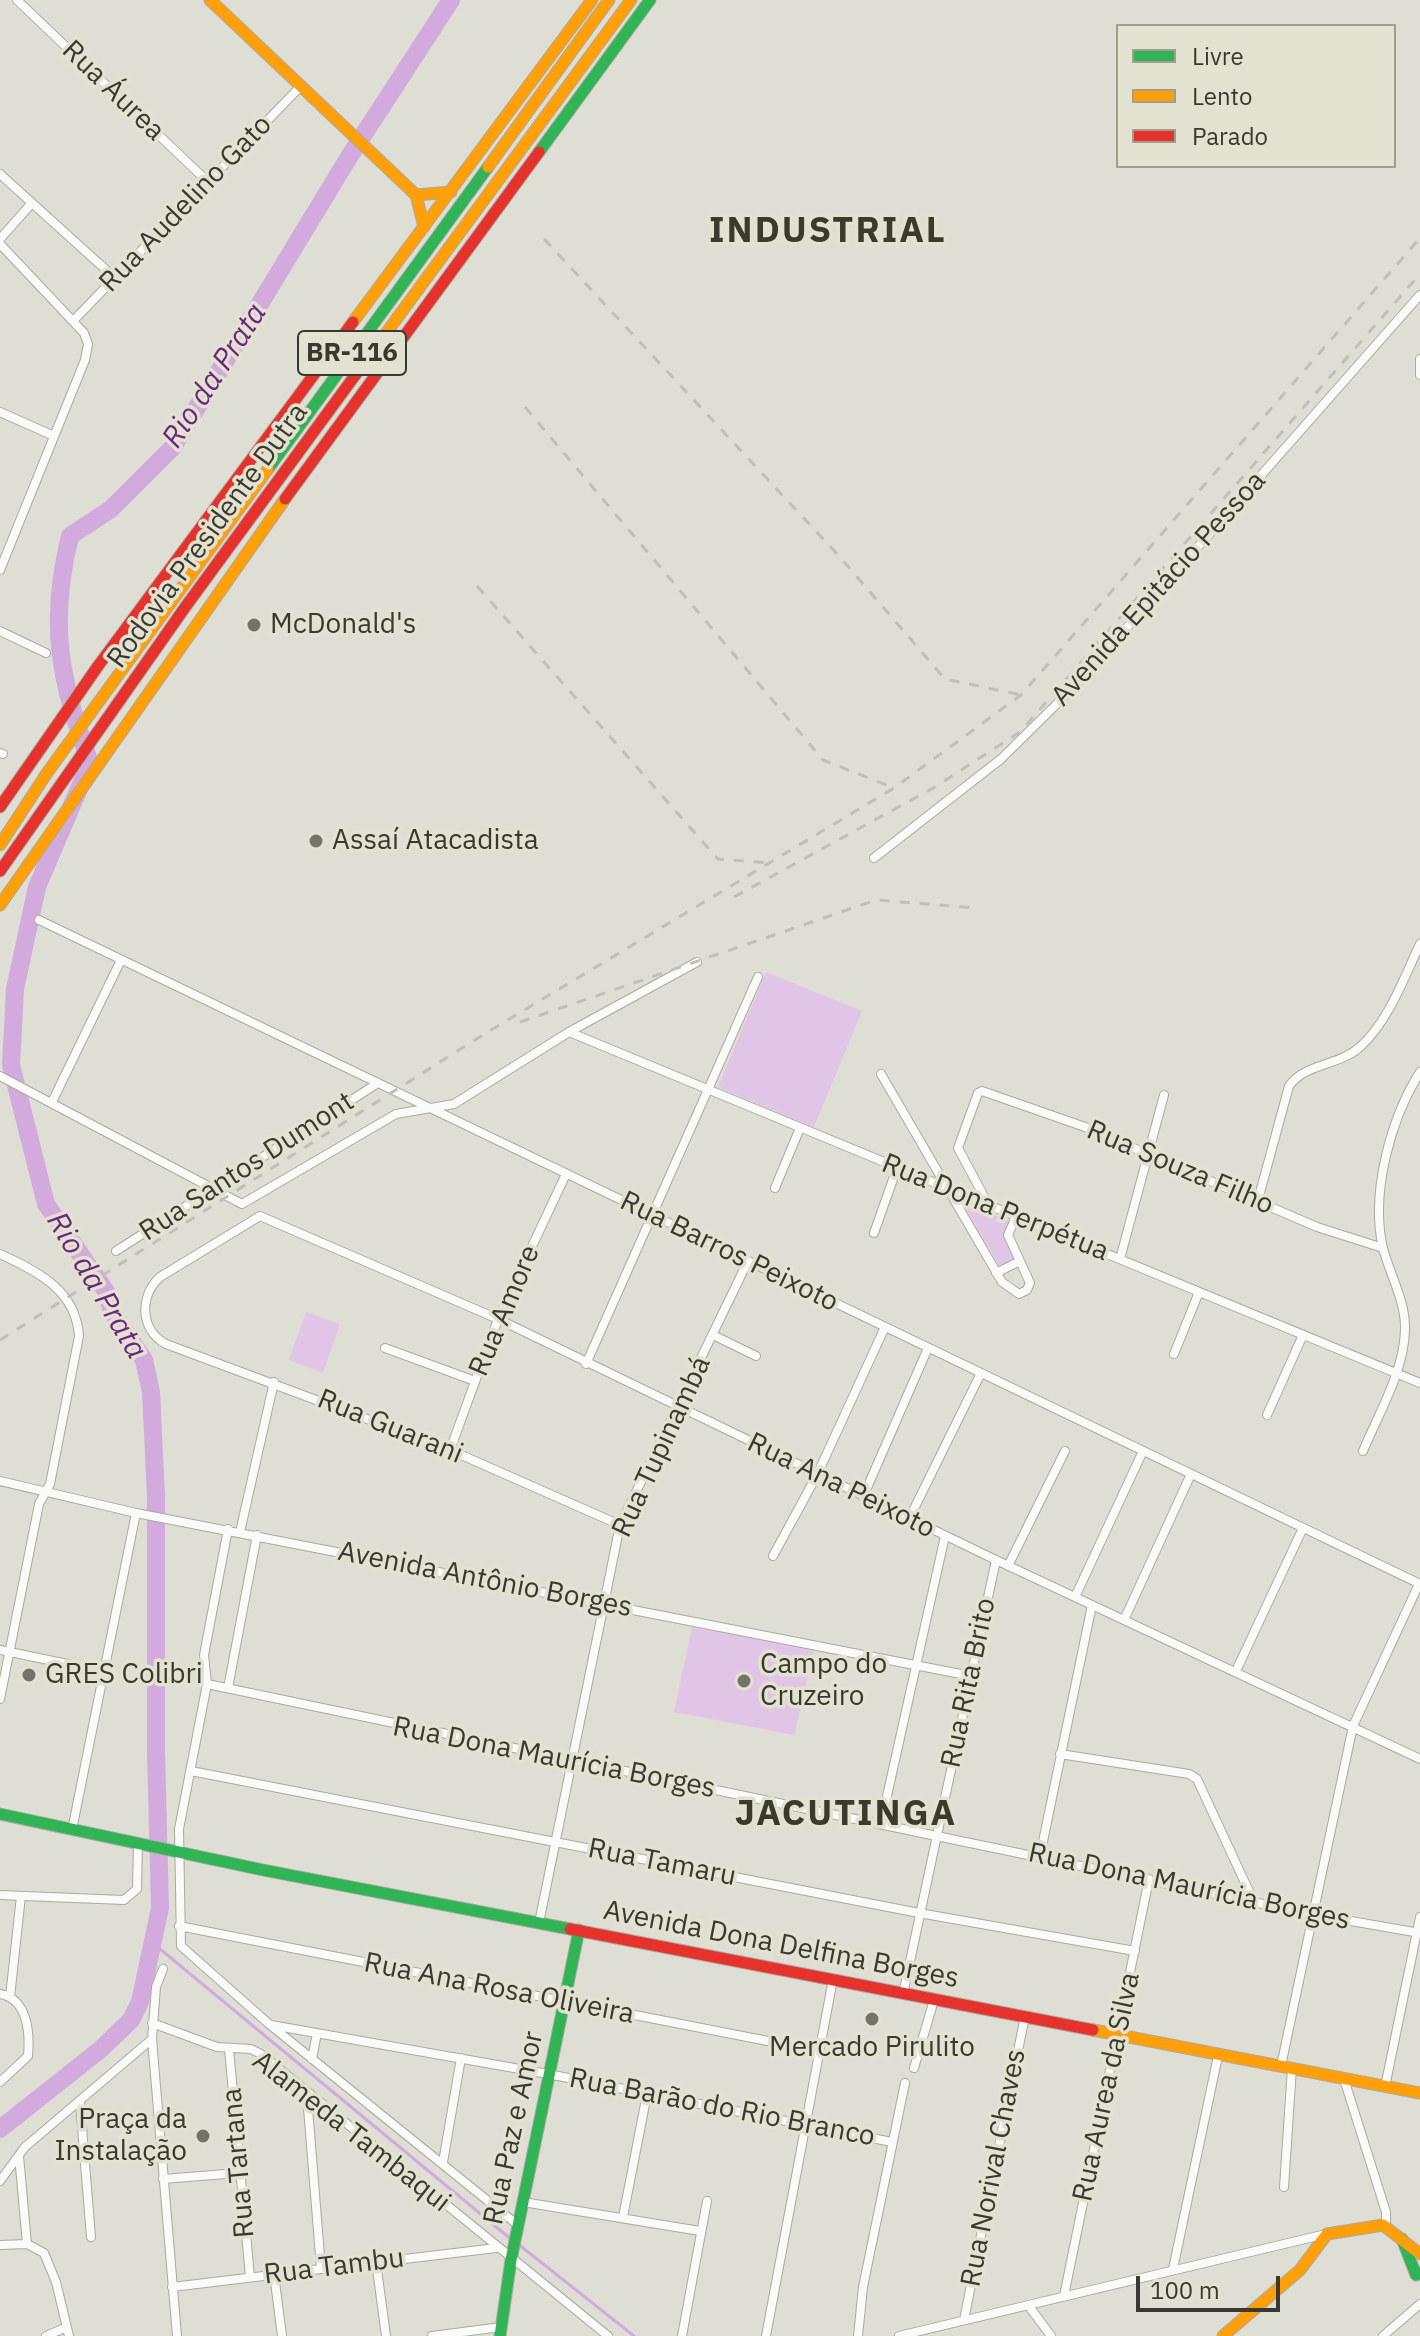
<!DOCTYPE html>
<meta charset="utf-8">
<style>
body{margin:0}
#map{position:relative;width:1420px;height:2336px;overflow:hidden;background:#dfded4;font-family:"IBM Plex Sans",sans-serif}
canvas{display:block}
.legend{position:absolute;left:1116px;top:24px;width:280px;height:144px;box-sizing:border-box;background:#e3e2d0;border:2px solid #9f9e91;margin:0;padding:10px 14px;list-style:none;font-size:24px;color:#393932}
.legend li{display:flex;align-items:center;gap:16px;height:40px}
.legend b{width:40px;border:2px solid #9f9e91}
.scale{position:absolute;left:1136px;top:2276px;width:144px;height:36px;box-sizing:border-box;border:4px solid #393932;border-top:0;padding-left:10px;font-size:24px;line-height:28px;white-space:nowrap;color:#393932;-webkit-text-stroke:6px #e3e2d0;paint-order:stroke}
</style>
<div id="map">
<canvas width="1420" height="2336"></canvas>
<ul class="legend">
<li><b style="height:10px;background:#30b455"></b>Livre</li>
<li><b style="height:10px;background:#ff9f0a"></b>Lento</li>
<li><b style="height:10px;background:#e5322d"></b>Parado</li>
</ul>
<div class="scale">100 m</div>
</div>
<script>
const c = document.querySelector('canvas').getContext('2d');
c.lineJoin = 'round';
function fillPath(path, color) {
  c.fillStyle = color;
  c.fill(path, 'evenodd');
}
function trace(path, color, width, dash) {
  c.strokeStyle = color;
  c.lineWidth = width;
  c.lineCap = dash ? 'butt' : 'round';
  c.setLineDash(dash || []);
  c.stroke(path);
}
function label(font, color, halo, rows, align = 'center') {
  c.font = font + ' "IBM Plex Sans",sans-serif';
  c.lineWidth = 7;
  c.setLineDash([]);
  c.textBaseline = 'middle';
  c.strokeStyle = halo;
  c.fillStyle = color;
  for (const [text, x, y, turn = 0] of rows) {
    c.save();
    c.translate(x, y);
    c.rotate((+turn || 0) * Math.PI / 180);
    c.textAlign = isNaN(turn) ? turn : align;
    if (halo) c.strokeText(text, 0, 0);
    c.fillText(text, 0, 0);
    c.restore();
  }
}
const green = new Path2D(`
 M 766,972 L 862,1011 L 814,1127 L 718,1087 Z
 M 962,1202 L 1010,1221 L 1005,1237 L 1016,1259 L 1000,1267 Z
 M 306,1312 L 340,1324 L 323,1373 L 289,1360 Z
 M 692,1627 L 814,1649 L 794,1735 L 674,1712 Z`);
const stream = new Path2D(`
 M 154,1944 L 512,2240
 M 518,2244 L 634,2336`);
const river = new Path2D(`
 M 0,2129 L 101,2049 L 131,2020 L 140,2002 L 160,1908 L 156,1751 L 156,1496 L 151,1392 L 144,1360 L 112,1312 L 107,1293 L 46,1204 L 11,1065 L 15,989 L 37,887 L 90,763 C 60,679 48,625 70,536 L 111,509 L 173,447 L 349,157 L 451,0`);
const street = new Path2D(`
 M 17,0 L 208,182
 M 0,174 L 115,278
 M 0,239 L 31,204
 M 0,244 L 84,333 L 88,344 L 85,360 L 0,570
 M 73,321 L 299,88
 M 1420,359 L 1420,375
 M 0,412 L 54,436
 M 0,631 L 46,653
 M 0,753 L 3,754
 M 874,858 L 1001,759 L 1078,683 L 1420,295
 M 39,920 L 1420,1584
 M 569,1032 L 1420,1383
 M 881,1074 L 1002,1282 L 1019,1294 L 1027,1290 L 1030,1283 L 1008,1235 L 1016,1217
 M 0,1076 L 242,1204 L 396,1114 L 454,1104 L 569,1032 L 697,962
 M 52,1102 L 121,960
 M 775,1188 L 800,1128
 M 1258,1200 L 1289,1086 C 1305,1063 1339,1066 1360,1047 C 1388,1022 1404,978 1420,944
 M 988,1204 L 958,1148 L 978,1093 L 982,1091 L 1085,1127 L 1317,1227 L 1383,1248
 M 874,1233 L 897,1168
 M 116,1251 L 378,1083
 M 0,1254 C 37,1271 76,1290 79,1336 L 50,1484 L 39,1504 L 0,1699
 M 1120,1259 L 1164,1095
 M 996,1273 L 1020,1261
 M 713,1335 L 756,1356
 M 385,1348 L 475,1381
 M 1174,1354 L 1199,1292
 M 586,1364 L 758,977
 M 1267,1415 L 1303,1335
 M 450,1450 L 498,1319 L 566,1174
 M 1363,1451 C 1379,1413 1404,1371 1405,1330 C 1406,1302 1390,1275 1383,1248 C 1370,1193 1391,1118 1420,1072
 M 0,1481 L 136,1513 L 971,1676
 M 863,1497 L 928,1348
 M 909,1519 L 981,1373
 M 620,1525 L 450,1450 L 166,1344 C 140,1330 139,1296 160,1277 L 260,1216 L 498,1319 L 996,1560 L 1420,1759
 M 228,1529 L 204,1655 L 207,1684 L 179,1829 L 181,1946 L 269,2024 L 519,2226
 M 240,1532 L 274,1382
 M 773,1556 L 817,1475 L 885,1327
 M 1008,1566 L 1065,1451
 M 1075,1597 L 1143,1451
 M 1124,1620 L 1191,1474
 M 0,1650 L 106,1672
 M 1236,1671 L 1303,1528
 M 207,1684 L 1311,1914 L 1420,1933
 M 228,1688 L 257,1535
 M 1060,1754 L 1189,1774 L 1197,1779 L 1253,1900
 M 191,1771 L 919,1913 L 1135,1951
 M 881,1823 L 945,1536
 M 72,1830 L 136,1513
 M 1040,1856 L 1092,1605
 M 0,1895 L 124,1900 L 137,1889 L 138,1843
 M 539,1923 L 620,1525 L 748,1261
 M 179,1926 L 819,2051
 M 163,1969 L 156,1987 L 152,2039 L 177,2336
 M 0,1994 C 28,1999 30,2033 28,2056 L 0,2082
 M 903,1994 L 996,1560
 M 10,1997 L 21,1896
 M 152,2023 L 217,2047 L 251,2049 L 261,2054 L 608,2336
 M 271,2025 L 548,2074 L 892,2142
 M 229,2049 L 250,2277
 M 312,2059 L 317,2033
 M 1281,2066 L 1353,1726 L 1419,1584
 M 914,2068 L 934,2000
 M 1344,2079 L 1386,2212 L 1386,2226
 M 1385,2087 L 1420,1917
 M 307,2096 L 321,2268
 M 80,2103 L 91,2237
 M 19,2156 L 27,2244
 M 443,2162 L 461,2058
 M 163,2179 L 238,2173
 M 0,2181 L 25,2147 L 152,2039
 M 1284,2187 L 1292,2068
 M 523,2202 L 700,2231
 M 623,2217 L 647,2094
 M 0,2245 L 27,2244 L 44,2253 L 56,2282 L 69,2336
 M 376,2262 L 386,2336
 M 1173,2269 L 1218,2056
 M 274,2274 L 282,2336
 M 172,2287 L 496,2248
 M 1064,2296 L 1149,1879
 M 1028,2305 L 1051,2336
 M 964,2320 L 1025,2016
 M 46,2336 L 67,2327
 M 432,2336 L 501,2327
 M 682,2336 L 707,2201
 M 766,2336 L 833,1979
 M 858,2336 L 863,2287 L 905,2083
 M 899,2336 L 1326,2234
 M 1383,2336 L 1420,2304`);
const fast = new Path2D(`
 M 539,152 L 650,0
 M 268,469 L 488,167
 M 0,1814 L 263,1870 L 570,1929
 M 1402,2239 L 1416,2275 L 1420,2273
 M 500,2336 L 511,2260 L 579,1930`);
const slow = new Path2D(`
 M 210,0 L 416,195 L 424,227
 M 488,167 L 609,0
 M 416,195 L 451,192
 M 353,322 L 592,0
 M 370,355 L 631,0
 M 0,845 L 47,773 L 268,469
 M 0,905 L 285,499
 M 1093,2030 L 1420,2093
 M 1223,2336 L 1300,2270 L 1327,2234 L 1383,2225 L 1420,2254`);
const jam = new Path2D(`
 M 285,499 L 539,152
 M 0,807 L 98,666 L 353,322
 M 0,871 L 186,606 L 370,355
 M 570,1929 L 1093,2030`);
const rail = new Path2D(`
 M 544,239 L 839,556 L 945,679 L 1021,695
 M 525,407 L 823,760 L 894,788
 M 477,586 L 718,859 L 769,863
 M 734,897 L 935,787 L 1020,732 L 1420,274
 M 520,1022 L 876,900 L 976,908
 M 0,1340 L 486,1033 L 894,788 L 1021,695 L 1420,238`);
const markers = [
 [254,625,8,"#73736b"],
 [316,841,8,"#73736b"],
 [29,1675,8,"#73736b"],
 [744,1681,8,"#73736b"],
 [872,2019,8,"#73736b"],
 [203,2136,8,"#73736b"]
];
const shields = [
 [352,353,108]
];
const shieldNames = [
 ["BR-116",352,353]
];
const streetNames = [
 ["Rua Áurea",113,91,44],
 ["Rua Audelino Gato",186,204,-46],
 ["Rodovia Presidente Dutra",208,536,-54],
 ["Avenida Epitácio Pessoa",1159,589,-48],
 ["Rua Santos Dumont",247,1167,-33],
 ["Rua Souza Filho",1180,1168,23],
 ["Rua Dona Perpétua",995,1208,22],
 ["Rua Barros Peixoto",729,1252,26],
 ["Rua Amore",505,1311,-67],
 ["Rua Guarani",390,1427,22],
 ["Rua Tupinambá",662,1447,-65],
 ["Rua Ana Peixoto",841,1486,26],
 ["Avenida Antônio Borges",485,1580,11],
 ["Rua Rita Brito",969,1683,-78],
 ["Rua Dona Maurícia Borges",554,1758,11],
 ["Rua Tamaru",662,1863,11],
 ["Rua Dona Maurícia Borges",1189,1887,12],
 ["Avenida Dona Delfina Borges",781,1945,11],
 ["Rua Ana Rosa Oliveira",499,1989,11],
 ["Rua Aurea da Silva",1107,2087,-78],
 ["Rua Barão do Rio Branco",722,2108,11],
 ["Rua Paz e Amor",514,2128,-78],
 ["Alameda Tambaqui",351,2132,38],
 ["Rua Tartana",239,2163,-95],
 ["Rua Norival Chaves",994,2168,-79],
 ["Rua Tambu",334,2267,-7]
];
const poiNames = [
 ["McDonald's",270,625],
 ["Assaí Atacadista",332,841],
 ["Campo do",760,1665],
 ["Cruzeiro",760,1697],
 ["GRES Colibri",45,1675],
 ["Mercado Pirulito",872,2048,"center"],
 ["Praça da",187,2120,"right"],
 ["Instalação",187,2152,"right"]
];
const waterNames = [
 ["Rio da Prata",215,376,-57],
 ["Rio da Prata",96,1286,59]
];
const districtNames = [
 ["INDUSTRIAL",828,232],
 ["JACUTINGA",846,1815]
];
fillPath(green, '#e1c5e7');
trace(stream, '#d2aade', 3);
trace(river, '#d2aade', 18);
trace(street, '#aaaaa2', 10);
trace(fast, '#aaaaa2', 13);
trace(slow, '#aaaaa2', 13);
trace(jam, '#aaaaa2', 13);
trace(street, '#fafaf9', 8);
trace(fast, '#30b455', 11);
trace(slow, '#ff9f0a', 11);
trace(jam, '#e5322d', 11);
trace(rail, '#bfbfbb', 3, [10, 10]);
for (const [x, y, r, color] of markers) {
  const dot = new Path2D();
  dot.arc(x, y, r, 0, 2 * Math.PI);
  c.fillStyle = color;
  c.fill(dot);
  trace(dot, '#e3e2d0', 3);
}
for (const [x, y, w] of shields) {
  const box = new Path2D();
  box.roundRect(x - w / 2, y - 22, w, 44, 6);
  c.fillStyle = '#e3e2d0';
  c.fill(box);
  trace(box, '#393932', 2);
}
label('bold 26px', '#393932', null, shieldNames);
label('28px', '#393932', '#e3e2d0', streetNames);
label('28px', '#393932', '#e3e2d0', poiNames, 'left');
label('italic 30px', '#6b2681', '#e3e2d0', waterNames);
c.letterSpacing = '2px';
label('bold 36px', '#3b3a2c', '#e3e2d0', districtNames);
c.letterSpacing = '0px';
</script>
